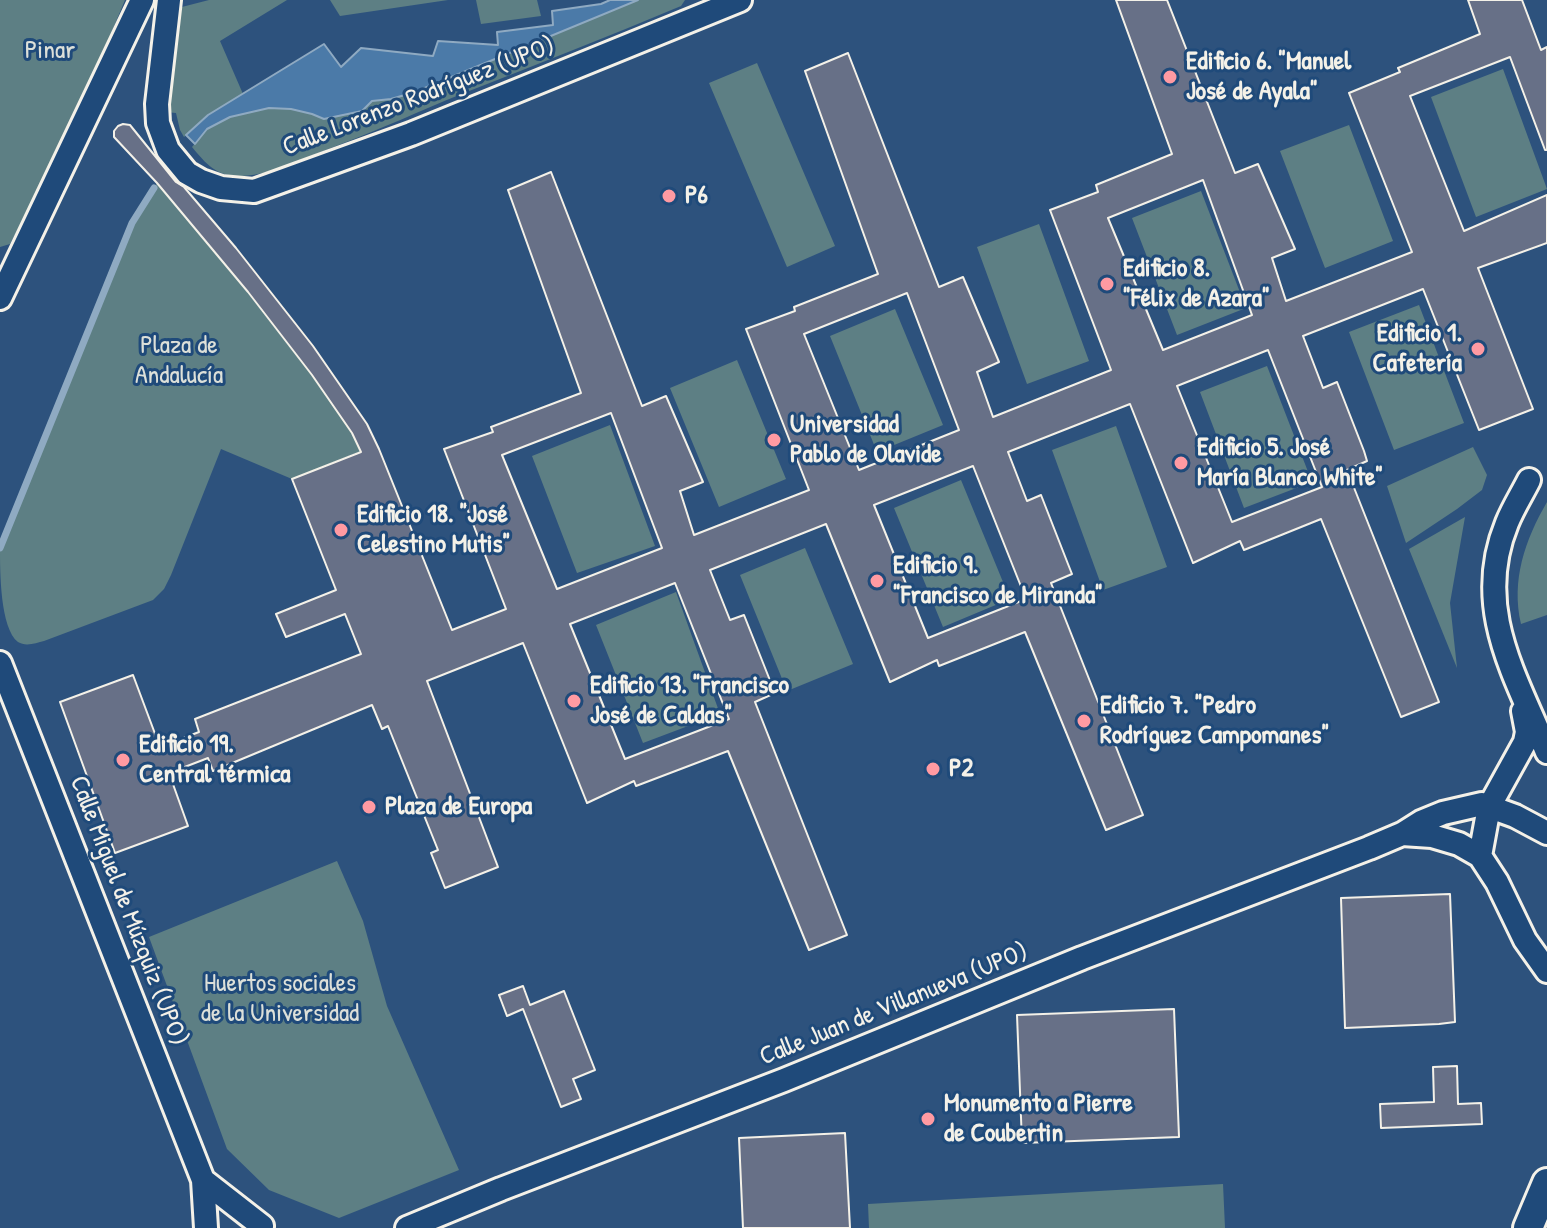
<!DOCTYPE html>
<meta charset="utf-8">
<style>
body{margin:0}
canvas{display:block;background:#2d527d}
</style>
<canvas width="1547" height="1228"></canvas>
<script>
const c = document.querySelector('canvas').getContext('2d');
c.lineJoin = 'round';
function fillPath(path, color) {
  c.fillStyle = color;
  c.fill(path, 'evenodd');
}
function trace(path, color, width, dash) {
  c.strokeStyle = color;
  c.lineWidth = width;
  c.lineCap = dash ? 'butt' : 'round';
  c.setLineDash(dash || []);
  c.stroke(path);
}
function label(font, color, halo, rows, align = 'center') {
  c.font = font + ' "Patrick Hand",sans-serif';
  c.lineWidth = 6;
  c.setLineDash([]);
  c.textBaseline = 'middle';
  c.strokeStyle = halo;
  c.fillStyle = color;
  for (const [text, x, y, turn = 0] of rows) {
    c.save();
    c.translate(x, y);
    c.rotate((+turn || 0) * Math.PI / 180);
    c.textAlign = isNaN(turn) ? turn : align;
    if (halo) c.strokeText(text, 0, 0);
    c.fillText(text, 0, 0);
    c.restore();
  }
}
const green = new Path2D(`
 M 0,0 L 125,0 L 81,105 L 10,244 L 0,247 Z
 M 209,0 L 287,0 L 220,41 L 243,94 L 208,115 L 184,137 L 180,130 L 176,113 L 166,112 L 178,8 Z
 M 330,0 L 448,0 L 340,16 Z
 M 476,0 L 537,0 L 541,16 L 481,24 Z
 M 638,0 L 685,0 L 681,6 C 607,37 533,66 459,95 C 420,111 381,129 341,144 C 311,155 274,175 242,176 C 217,177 207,165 192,147 L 207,129 L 230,117 L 269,108 L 291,109 L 312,114 L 324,119 L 362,111 L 371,101 L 391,99 L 415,92 Z
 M 757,63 L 835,246 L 787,267 L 709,83 Z
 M 1503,69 L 1547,189 L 1476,217 L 1431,97 Z
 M 1349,125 L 1393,241 L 1325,268 L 1280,151 Z
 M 157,183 C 203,238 249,293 292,350 C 317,382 343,414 361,451 L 292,479 L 221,449 L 171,575 L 164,589 L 153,600 L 44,641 C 36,643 26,647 18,642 C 0,628 0,571 0,548 L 132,223 Z
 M 1201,191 L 1246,308 L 1177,335 L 1132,218 Z
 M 1039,224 L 1089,361 L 1027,384 L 977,247 Z
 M 1419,305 L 1464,423 L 1394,450 L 1349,332 Z
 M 895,309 L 943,425 L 877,452 L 830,336 Z
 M 737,360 L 786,479 L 719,507 L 670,388 Z
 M 1267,366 L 1312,482 L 1244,508 L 1200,392 Z
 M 610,425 L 655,546 L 577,573 L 532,456 Z
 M 1116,426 L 1167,567 L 1103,590 L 1052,450 Z
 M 1473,447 L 1487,475 L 1482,490 L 1457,509 L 1406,543 L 1387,486 Z
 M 961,480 L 1010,599 L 943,627 L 894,508 Z
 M 1547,502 L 1547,615 L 1521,624 C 1511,580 1525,540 1547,502 Z
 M 1465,517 L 1450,603 L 1457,668 L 1409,549 Z
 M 805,548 L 853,664 L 787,691 L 740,575 Z
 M 676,592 L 720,714 L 643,743 L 596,625 Z
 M 337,861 L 363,921 L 387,1006 L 459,1170 L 339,1218 L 269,1190 L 227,1149 L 149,937 Z
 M 1223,1184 L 1225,1228 L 869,1228 L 868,1204 Z`);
const water = new Path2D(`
 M 610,0 L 638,0 L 415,92 L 391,99 L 372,101 L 362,111 L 324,119 L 312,114 L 291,109 L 269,108 L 230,117 L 207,129 L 195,144 L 186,135 L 208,115 L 324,44 L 341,67 L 361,48 L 433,56 L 438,41 L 498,45 L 497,32 L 553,25 L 552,11 L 601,4 Z`);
const stream = new Path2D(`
 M 0,548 L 132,223 L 154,188`);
const building = new Path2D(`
 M 1116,0 L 1167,0 L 1235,173 L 1258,164 L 1295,249 L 1272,258 L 1286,301 L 1412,252 L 1349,93 L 1400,72 L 1398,68 L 1480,34 L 1468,0 L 1522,0 L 1541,50 L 1547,47 L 1547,150 L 1545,150 L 1510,57 L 1410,96 L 1464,231 L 1547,195 L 1547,243 L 1478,268 L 1533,409 L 1479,430 L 1423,289 L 1303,336 L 1323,388 L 1337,382 L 1364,451 L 1367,461 L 1347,470 L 1439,702 L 1401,717 L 1321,519 L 1244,550 L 1240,541 L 1193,563 L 1130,404 L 1008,452 L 1027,501 L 1041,495 L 1068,564 L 1072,574 L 1051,583 L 1143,815 L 1106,830 L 1025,632 L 939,666 L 937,660 L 890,682 L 826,524 L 710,570 L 730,620 L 744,615 L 775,693 L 755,702 L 847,935 L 809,950 L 728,751 L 636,786 L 634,781 L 587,803 L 523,643 L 427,681 L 498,867 L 445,888 L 431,853 L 438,850 L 388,726 L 382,729 L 372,705 L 213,771 L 208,758 L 169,773 L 188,826 L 115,853 L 60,702 L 133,675 L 160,747 L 199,732 L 195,719 L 361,654 L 345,614 L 286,637 L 276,614 L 336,590 L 292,479 L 361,452 L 352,433 L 312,375 L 248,292 L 157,183 L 114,137 L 114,131 L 118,126 L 123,124 L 130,125 L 176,182 L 184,187 L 236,248 L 313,346 L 367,424 L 379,449 L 452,630 L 506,609 L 444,449 L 493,432 L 491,427 L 581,393 L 508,190 L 551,172 L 642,406 L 666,396 L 703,482 L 680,491 L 694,535 L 809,490 L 746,329 L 795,311 L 794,307 L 878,274 L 805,71 L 848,53 L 939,287 L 963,277 L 999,362 L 977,372 L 993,417 L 1111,370 L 1050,210 L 1098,192 L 1096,185 L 1172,154 ZM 1203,180 L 1252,315 L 1163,350 L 1108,218 ZM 907,293 L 959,430 L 859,470 L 804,334 ZM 1268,350 L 1322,487 L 1232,522 L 1177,386 ZM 611,413 L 662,548 L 557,589 L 502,455 ZM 973,466 L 1026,599 L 928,638 L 874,505 ZM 675,583 L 729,719 L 625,759 L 570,624 Z
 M 1450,894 L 1455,1022 L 1439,1024 L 1345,1028 L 1341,898 Z
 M 523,986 L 530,1005 L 564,991 L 595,1070 L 573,1079 L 581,1099 L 561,1107 L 523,1009 L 507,1016 L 499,995 Z
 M 1174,1009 L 1179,1137 L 1022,1143 L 1017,1015 Z
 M 1457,1066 L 1458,1104 L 1481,1103 L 1482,1124 L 1381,1128 L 1380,1104 L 1434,1102 L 1433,1067 Z
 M 845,1133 L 850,1228 L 743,1228 L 739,1138 Z`);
const minor = new Path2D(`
 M 169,0 L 157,104 L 158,123 L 168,150 L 187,173 L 201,181 L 221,188 L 254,191 L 411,134 L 740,0
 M 0,298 L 142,0
 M 1529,480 C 1522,494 1513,508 1507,523 C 1472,608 1516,676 1547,752
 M 0,663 L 203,1180 L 206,1228
 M 1402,834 L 1432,836 L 1459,844 L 1480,856 L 1497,882 L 1525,940 L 1547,971
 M 1480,856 L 1489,807 L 1525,742 L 1527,732 L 1523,711
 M 203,1180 L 262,1226
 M 407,1228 L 501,1189 L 784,1080 L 1082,958 L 1369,848 L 1402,834 L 1421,822 L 1443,813 L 1482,804 L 1515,816 L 1547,833`);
const tertiary = new Path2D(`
 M 1528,1228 L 1547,1183`);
const markers = [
 [1170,77,8,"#ff9aa2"],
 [669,196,8,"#ff9aa2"],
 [1107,284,8,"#ff9aa2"],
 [1478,349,8,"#ff9aa2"],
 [774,440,8,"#ff9aa2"],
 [1181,463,8,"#ff9aa2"],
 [341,530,8,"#ff9aa2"],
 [877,581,8,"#ff9aa2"],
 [574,701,8,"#ff9aa2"],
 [1084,721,8,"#ff9aa2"],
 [123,760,8,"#ff9aa2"],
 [933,769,8,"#ff9aa2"],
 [369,807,8,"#ff9aa2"],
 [928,1119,8,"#ff9aa2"]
];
const parkNames = [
 ["Pinar",50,51],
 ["Plaza de",179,346],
 ["Andalucía",179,376],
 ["Huertos sociales",280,984],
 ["de la Universidad",280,1014]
];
const poiNames = [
 ["Edificio 6. \"Manuel",1186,62],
 ["José de Ayala\"",1186,92],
 ["P6",685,196],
 ["Edificio 8.",1123,269],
 ["\"Félix de Azara\"",1123,299],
 ["Edificio 1.",1462,334,"right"],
 ["Cafetería",1462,364,"right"],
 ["Universidad",790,425],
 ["Pablo de Olavide",790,455],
 ["Edificio 5. José",1197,448],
 ["María Blanco White\"",1197,478],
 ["Edificio 18. \"José",357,515],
 ["Celestino Mutis\"",357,545],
 ["Edificio 9.",893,566],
 ["\"Francisco de Miranda\"",893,596],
 ["Edificio 13. \"Francisco",590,686],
 ["José de Caldas\"",590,716],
 ["Edificio 7. \"Pedro",1100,706],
 ["Rodríguez Campomanes\"",1100,736],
 ["Edificio 19.",139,745],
 ["Central térmica",139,775],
 ["P2",949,769],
 ["Plaza de Europa",385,807],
 ["Monumento a Pierre",944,1104],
 ["de Coubertin",944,1134]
];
const streetNames = [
 ["Calle Lorenzo Rodríguez (UPO)",419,97,-21],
 ["Calle Miguel de Múzquiz (UPO)",128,911,69],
 ["Calle Juan de Villanueva (UPO)",894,1005,-22]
];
fillPath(green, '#5d7f84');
fillPath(water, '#4b7aa8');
trace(water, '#8faac2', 2);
trace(stream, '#8faac2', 7);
fillPath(building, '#677087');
trace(building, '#f4f1e8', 2);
trace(minor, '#f4f1e8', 28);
trace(tertiary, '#f4f1e8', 34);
trace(minor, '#1f4a7a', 22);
trace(tertiary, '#1f4a7a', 28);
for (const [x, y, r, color] of markers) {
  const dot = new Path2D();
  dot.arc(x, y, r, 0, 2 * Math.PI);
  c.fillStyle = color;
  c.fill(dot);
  trace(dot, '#1f4a7a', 3);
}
label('26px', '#dde0d9', '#1f4a7a', parkNames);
label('bold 26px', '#f4f1e8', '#1f4a7a', poiNames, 'left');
label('26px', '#f4f1e8', '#1f4a7a', streetNames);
</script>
